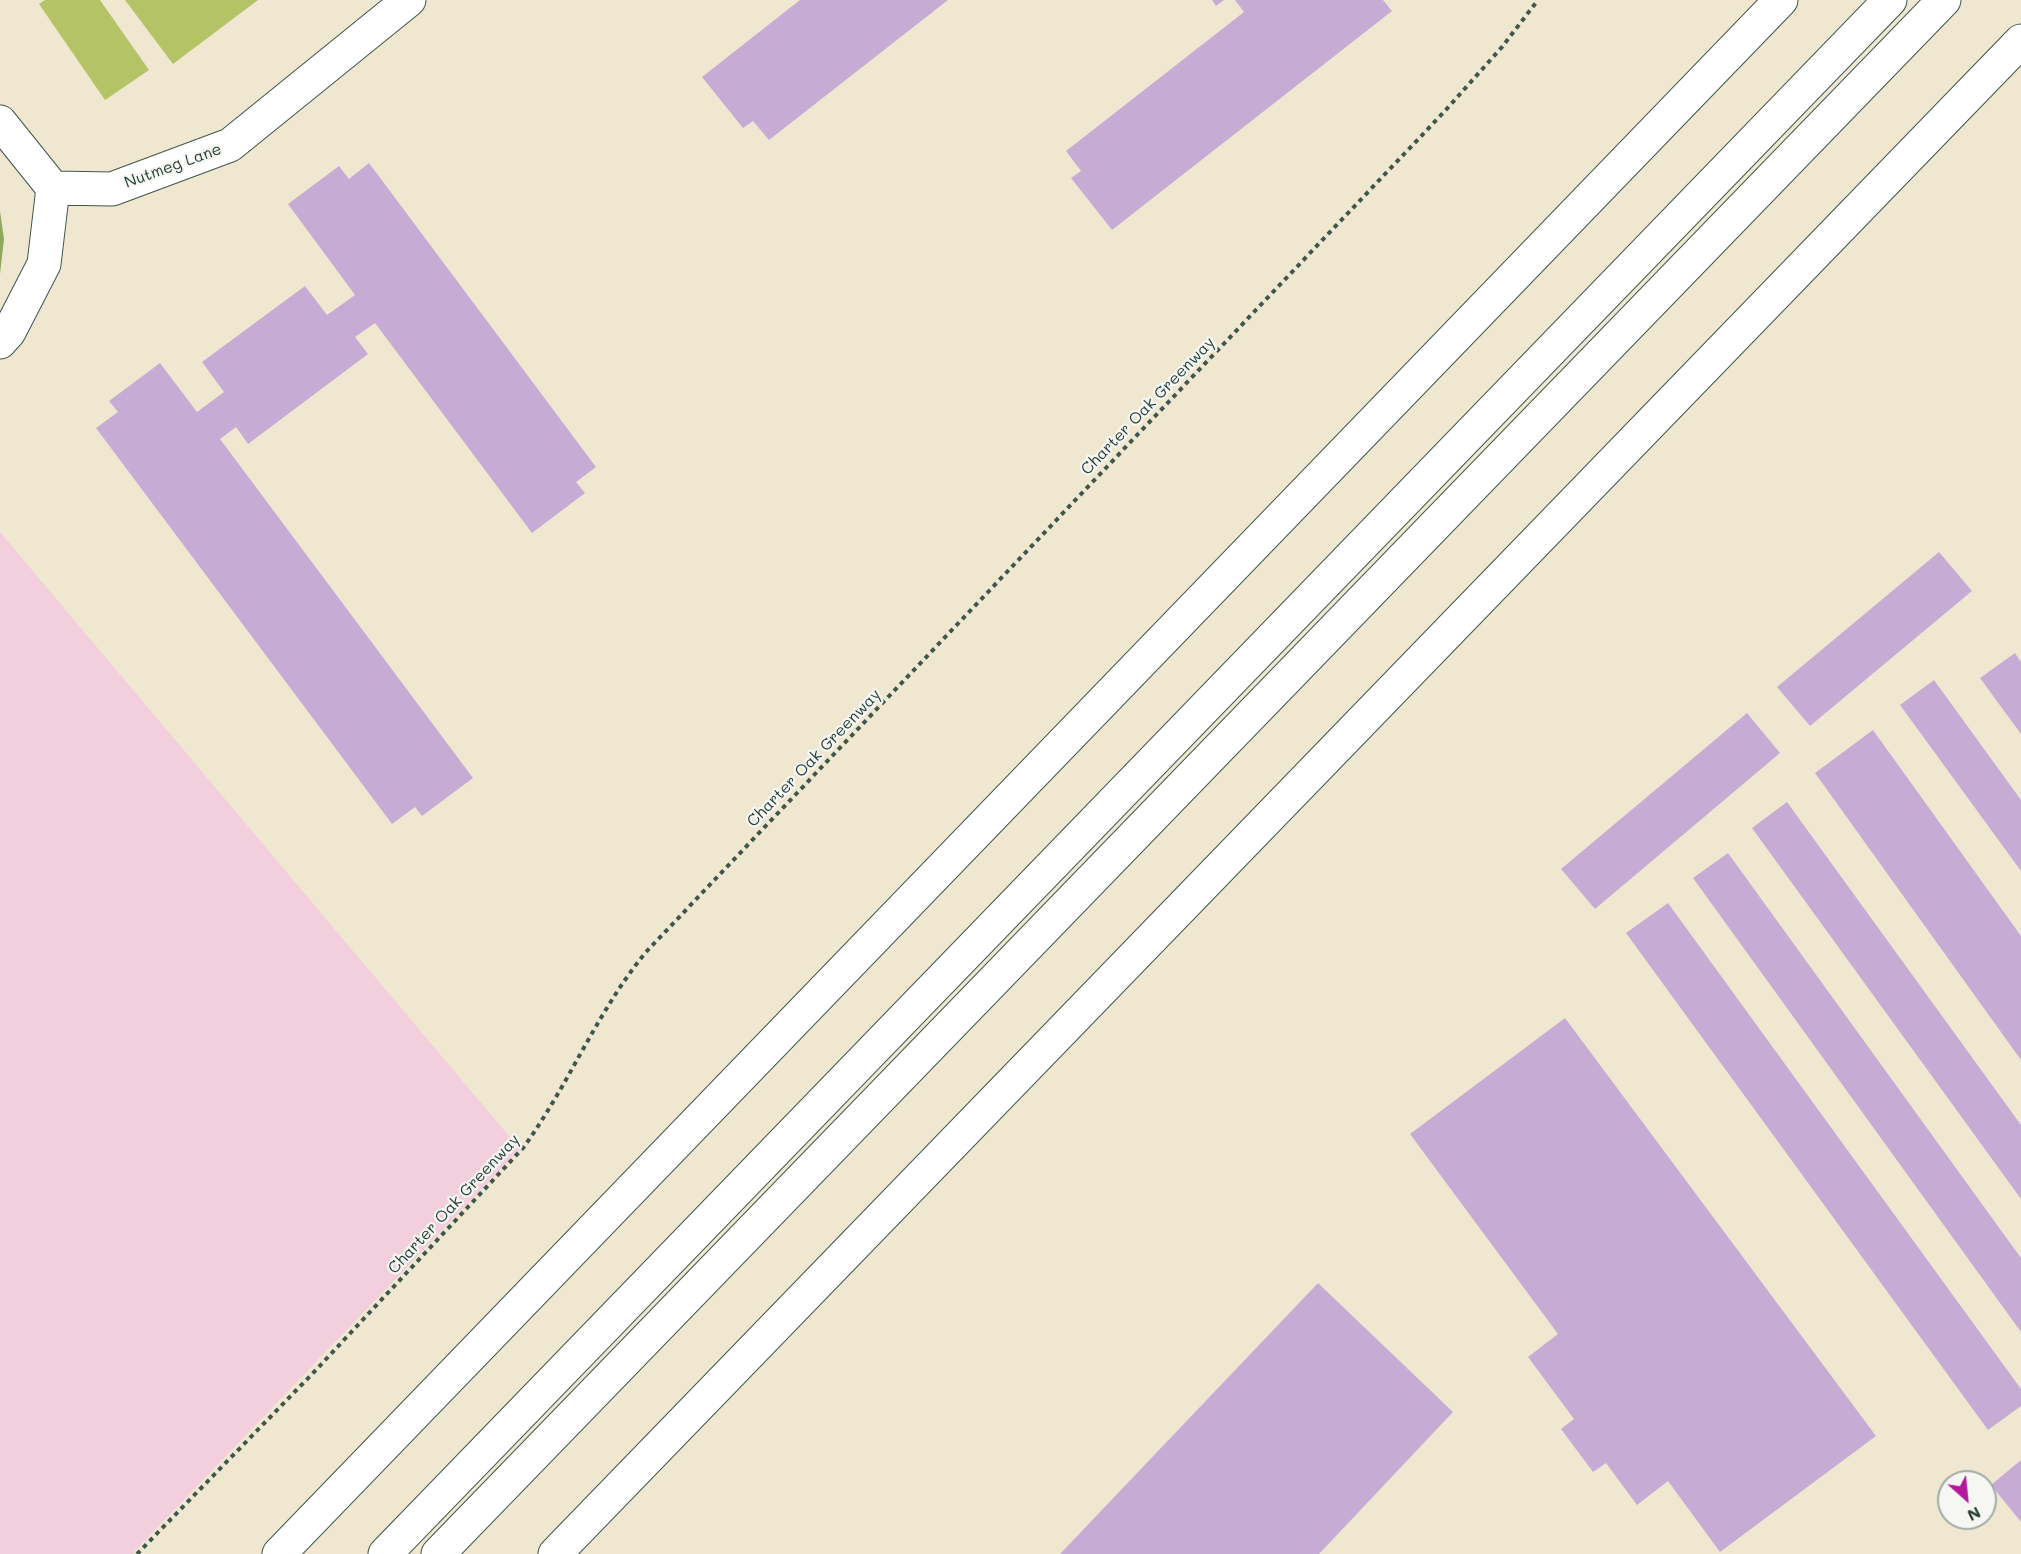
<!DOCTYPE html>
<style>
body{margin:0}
#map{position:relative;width:2021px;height:1554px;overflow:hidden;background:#f0e7d1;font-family:Mali,sans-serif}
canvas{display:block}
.north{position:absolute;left:1937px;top:1470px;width:60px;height:60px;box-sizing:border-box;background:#f6f6f2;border:2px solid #a0aca6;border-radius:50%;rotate:153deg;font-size:16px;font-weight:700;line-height:24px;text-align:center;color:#1f3d34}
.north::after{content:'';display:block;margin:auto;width:21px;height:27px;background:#b5179e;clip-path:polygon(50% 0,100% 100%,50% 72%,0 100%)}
</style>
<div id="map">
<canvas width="2021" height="1554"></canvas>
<div class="north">N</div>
</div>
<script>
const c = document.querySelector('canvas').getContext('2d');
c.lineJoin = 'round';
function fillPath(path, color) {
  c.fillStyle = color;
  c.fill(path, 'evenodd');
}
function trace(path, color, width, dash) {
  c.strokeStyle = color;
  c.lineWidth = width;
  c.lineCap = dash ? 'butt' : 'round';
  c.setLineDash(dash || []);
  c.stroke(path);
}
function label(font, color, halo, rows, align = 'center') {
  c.font = font + ' Mali,sans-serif';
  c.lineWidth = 4.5;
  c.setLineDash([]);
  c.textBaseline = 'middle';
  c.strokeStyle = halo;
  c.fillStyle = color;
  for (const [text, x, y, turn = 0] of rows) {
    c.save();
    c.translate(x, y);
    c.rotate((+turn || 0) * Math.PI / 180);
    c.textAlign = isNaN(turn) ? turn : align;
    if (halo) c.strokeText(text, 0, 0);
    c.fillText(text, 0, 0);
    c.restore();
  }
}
const built = new Path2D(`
 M 0,532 L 520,1149 L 132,1554 L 0,1554 Z`);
const green = new Path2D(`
 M 45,0 L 100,0 L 149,70 L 105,100 L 39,4 Z
 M 125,0 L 258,0 L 173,64 Z`);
const forest = new Path2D(`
 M 0,211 L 4,239 L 0,274 Z`);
const building = new Path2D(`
 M 800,0 L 948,0 L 769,140 L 753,121 L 743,128 L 702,77 Z
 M 1212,0 L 1224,0 L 1216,6 Z
 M 1235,0 L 1383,0 L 1392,11 L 1112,230 L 1071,178 L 1081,171 L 1066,151 L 1244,12 Z
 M 369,163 L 596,467 L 576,482 L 585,493 L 532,533 L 375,323 L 355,337 L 368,354 L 248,444 L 236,427 L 220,439 L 473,778 L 422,816 L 415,807 L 392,824 L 96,428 L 118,412 L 109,401 L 160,363 L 197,412 L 224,392 L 202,362 L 305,286 L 327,315 L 355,295 L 288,204 L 339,166 L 349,179 Z
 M 1939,552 L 1972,591 L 1810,726 L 1777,687 Z
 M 2015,653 L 2021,662 L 2021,734 L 1980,678 Z
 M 1934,680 L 2021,800 L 2021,871 L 1900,705 Z
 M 1747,713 L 1780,753 L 1595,909 L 1561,869 Z
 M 1873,730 L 2021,936 L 2021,1060 L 1815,773 Z
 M 1787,802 L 2021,1125 L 2021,1199 L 1752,828 Z
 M 1728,853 L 2021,1258 L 2021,1332 L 1693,878 Z
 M 1668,903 L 2021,1389 L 2021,1406 L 1988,1430 L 1626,933 Z
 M 1565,1018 L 1876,1436 L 1720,1552 L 1668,1481 L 1637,1505 L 1606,1463 L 1593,1472 L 1561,1429 L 1574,1419 L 1528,1357 L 1558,1334 L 1410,1134 Z
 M 1318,1283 L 1453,1412 L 1319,1554 L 1060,1554 Z
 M 2021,1460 L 2021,1522 L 1991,1485 Z`);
const path = new Path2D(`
 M 137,1554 L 315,1371 L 523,1148 C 569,1085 596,1013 646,952 L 1444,112 L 1502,47 L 1538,0`);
const minor = new Path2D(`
 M 0,122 L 53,188
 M 53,188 L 112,189 L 230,145 L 409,0
 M 0,342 L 9,332 L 44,264 L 53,188`);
const motorway = new Path2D(`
 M 279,1554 L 1781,0
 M 385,1554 L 1890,0
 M 438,1554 L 1944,0
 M 555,1554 L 2021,41`);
const streetNames = [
 ["Nutmeg Lane",173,166,-20],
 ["Charter Oak Greenway",1148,406,-46],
 ["Charter Oak Greenway",814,758,-46],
 ["Charter Oak Greenway",454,1204,-47]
];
fillPath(built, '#f3cfde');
fillPath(green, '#b3c366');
fillPath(forest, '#8ea95b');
fillPath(building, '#c6acd5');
trace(minor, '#3e564c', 35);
trace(motorway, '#3e564c', 35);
trace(path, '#3e564c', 4, [4.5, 4.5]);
trace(minor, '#fff', 33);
trace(motorway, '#fff', 33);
label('16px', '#1f3d34', '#f6f6f2', streetNames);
</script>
